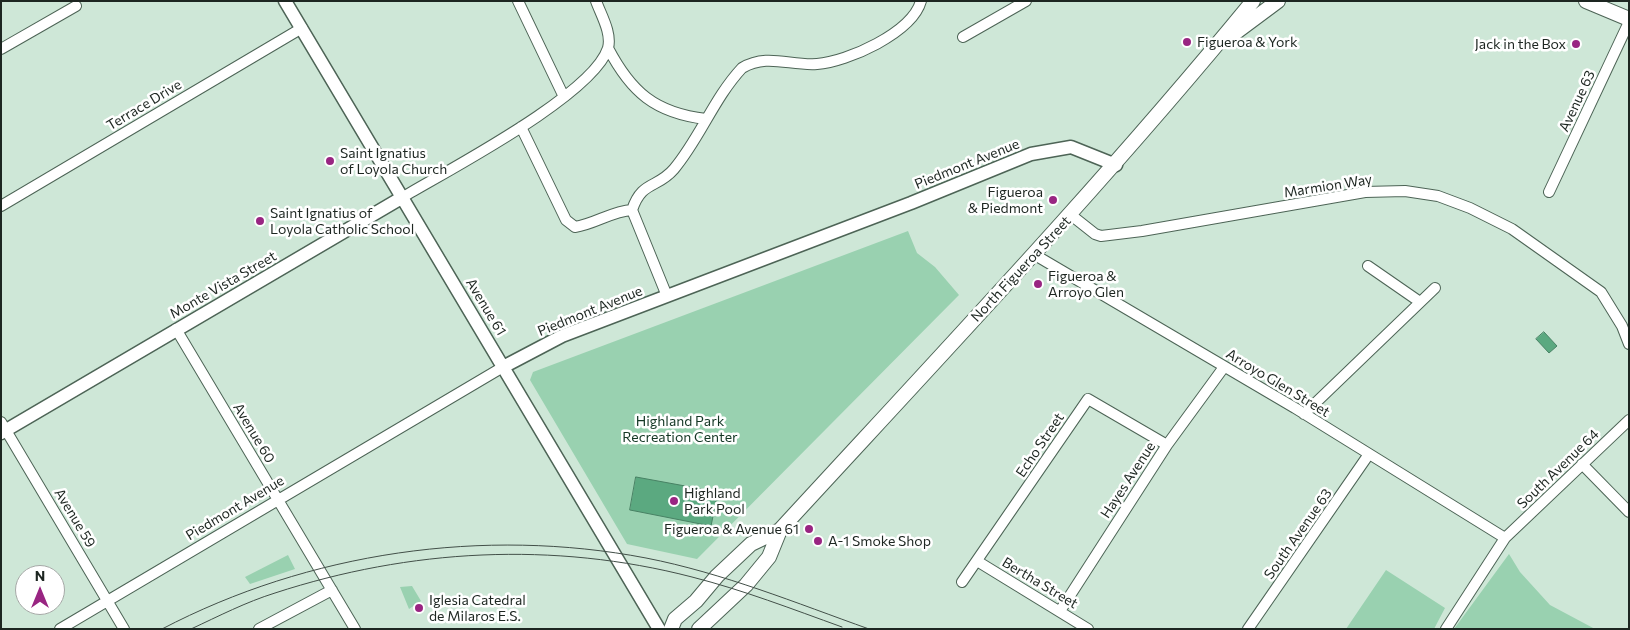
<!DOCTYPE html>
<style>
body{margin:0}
#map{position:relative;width:1630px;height:630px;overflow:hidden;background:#cee7d7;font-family:Commissioner,sans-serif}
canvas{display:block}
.frame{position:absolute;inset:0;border:2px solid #1d2621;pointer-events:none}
.north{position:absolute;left:15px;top:565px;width:50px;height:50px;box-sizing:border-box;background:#fff;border:1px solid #a5a8a6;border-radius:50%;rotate:0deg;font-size:14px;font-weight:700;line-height:20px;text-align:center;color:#1d2621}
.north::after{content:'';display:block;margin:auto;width:18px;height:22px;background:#992582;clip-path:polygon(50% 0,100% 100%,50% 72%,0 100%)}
</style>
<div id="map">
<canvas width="1630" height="630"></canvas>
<div class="frame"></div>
<div class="north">N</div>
</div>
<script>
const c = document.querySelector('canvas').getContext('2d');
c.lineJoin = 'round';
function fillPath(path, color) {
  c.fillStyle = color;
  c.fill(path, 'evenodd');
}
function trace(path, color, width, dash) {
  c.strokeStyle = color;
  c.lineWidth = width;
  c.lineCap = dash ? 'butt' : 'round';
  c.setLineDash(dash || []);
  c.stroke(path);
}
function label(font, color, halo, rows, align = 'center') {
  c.font = font + ' Commissioner,sans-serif';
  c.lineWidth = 5;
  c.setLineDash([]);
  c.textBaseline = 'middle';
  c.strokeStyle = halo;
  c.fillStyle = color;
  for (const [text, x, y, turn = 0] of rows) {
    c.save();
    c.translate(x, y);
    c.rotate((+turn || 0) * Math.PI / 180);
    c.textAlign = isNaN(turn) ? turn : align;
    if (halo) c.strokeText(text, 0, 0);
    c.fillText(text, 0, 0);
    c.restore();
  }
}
const green = new Path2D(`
 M 908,231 L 917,253 L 935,267 L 959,295 L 697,559 L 627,544 L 530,380 L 533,372 Z
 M 1509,554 L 1520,572 L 1550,605 L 1595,629 L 1454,629 Z
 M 288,555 L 295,569 L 250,584 L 245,577 Z
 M 1386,570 L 1445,608 L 1434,629 L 1346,629 Z
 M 412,586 L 421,601 L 409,609 L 400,587 Z`);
const water = new Path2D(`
 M 1544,332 L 1557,346 L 1549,353 L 1536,339 Z
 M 636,477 L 718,492 L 711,526 L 630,510 Z`);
const minor = new Path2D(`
 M 518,1 L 564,97
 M 963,37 L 1026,1
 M 608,48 C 631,92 655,113 706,119
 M 1,49 L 76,6
 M 521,127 L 566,220 L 575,227 C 595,224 612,211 632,210 C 642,180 657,189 674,169 C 700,138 714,98 742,68 C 767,53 790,66 817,64 C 847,62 912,33 921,1
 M 1549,192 L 1629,22
 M 403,197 C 448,170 593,95 608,48 C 612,33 601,15 596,1
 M 1,206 L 302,28
 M 632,210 L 667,296
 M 1071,215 L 1095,234 L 1101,236 L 1142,231 L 1365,192 L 1405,191 L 1438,196 L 1470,208 L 1512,229 L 1601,292 L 1622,326 L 1629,344
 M 1035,255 L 1295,408 L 1505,538
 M 1368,266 L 1420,302
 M 176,329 L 355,629
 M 1304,414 L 1435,288
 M 1,422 L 124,629
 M 1582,464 L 1629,512
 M 977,561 L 1088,629
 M 962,582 L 1088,399 L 1167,445
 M 1060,611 L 1167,445 L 1224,367
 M 60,629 L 503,367
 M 259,629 L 332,590
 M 1248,629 L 1369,454
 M 1446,629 L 1505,538 L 1629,420`);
const tertiary = new Path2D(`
 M 285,1 L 659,629
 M 503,367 L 562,336 L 911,203 L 1031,154 L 1071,147 L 1116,165
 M 1,433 L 403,197`);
const secondary = new Path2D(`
 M 1586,1 L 1629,19
 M 1235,33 L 1278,1
 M 671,629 L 675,619 L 696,601 L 717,576 L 751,544 L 780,530
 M 699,629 L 746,585 L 769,557 L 780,530 C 940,356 1103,184 1253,1`);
const tram = new Path2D(`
 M 162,629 C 309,552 484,527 646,558 C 723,573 796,603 869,629
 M 191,629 C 219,616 246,602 275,593 C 410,549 553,541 692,577 C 743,590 792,609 842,627`);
const markers = [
 [1187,42,5,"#992582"],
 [1576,44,5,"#992582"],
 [330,161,5,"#992582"],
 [1053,200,5,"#992582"],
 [260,221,5,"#992582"],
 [1038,284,5,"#992582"],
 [674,501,5,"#992582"],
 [809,529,5,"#992582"],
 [818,541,5,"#992582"],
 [419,608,5,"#992582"]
];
const poiNames = [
 ["Figueroa & York",1197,42],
 ["Jack in the Box",1566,44,"right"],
 ["Saint Ignatius",340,153],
 ["of Loyola Church",340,169],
 ["Figueroa",1043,192,"right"],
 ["& Piedmont",1043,208,"right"],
 ["Saint Ignatius of",270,213],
 ["Loyola Catholic School",270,229],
 ["Figueroa &",1048,276],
 ["Arroyo Glen",1048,292],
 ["Highland",684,493],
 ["Park Pool",684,509],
 ["Figueroa & Avenue 61",799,529,"right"],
 ["A-1 Smoke Shop",828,541],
 ["Iglesia Catedral",429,600],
 ["de Milaros E.S.",429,616]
];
const streetNames = [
 ["Avenue 63",1577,101,-65],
 ["Terrace Drive",144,105,-31],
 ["Piedmont Avenue",967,164,-22],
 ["Marmion Way",1328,186,-9],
 ["North Figueroa Street",1021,269,-47],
 ["Monte Vista Street",223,285,-30],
 ["Avenue 61",486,307,59],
 ["Piedmont Avenue",590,311,-22],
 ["Arroyo Glen Street",1278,383,31],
 ["Avenue 60",254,433,59],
 ["Echo Street",1040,445,-56],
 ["South Avenue 64",1558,469,-44],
 ["Hayes Avenue",1128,480,-57],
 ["Piedmont Avenue",235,508,-31],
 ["Avenue 59",75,518,59],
 ["South Avenue 63",1298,534,-55],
 ["Bertha Street",1040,583,31]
];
const parkNames = [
 ["Highland Park",680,421],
 ["Recreation Center",680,437]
];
fillPath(green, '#99d1b0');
fillPath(water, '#5ba980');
trace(water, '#488264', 1);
trace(minor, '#4d6456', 12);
trace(tertiary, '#4d6456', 15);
trace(secondary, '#4d6456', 16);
trace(minor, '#fff', 10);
trace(tertiary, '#fff', 12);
trace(secondary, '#fff', 14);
trace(tram, '#424f48', 1);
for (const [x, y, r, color] of markers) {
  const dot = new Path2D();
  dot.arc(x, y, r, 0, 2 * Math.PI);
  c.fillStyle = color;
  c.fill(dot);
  trace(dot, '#fff', 2);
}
label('14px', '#1d2621', '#fff', poiNames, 'left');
label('14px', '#1d2621', '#fff', streetNames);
label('14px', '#143725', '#fff', parkNames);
</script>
